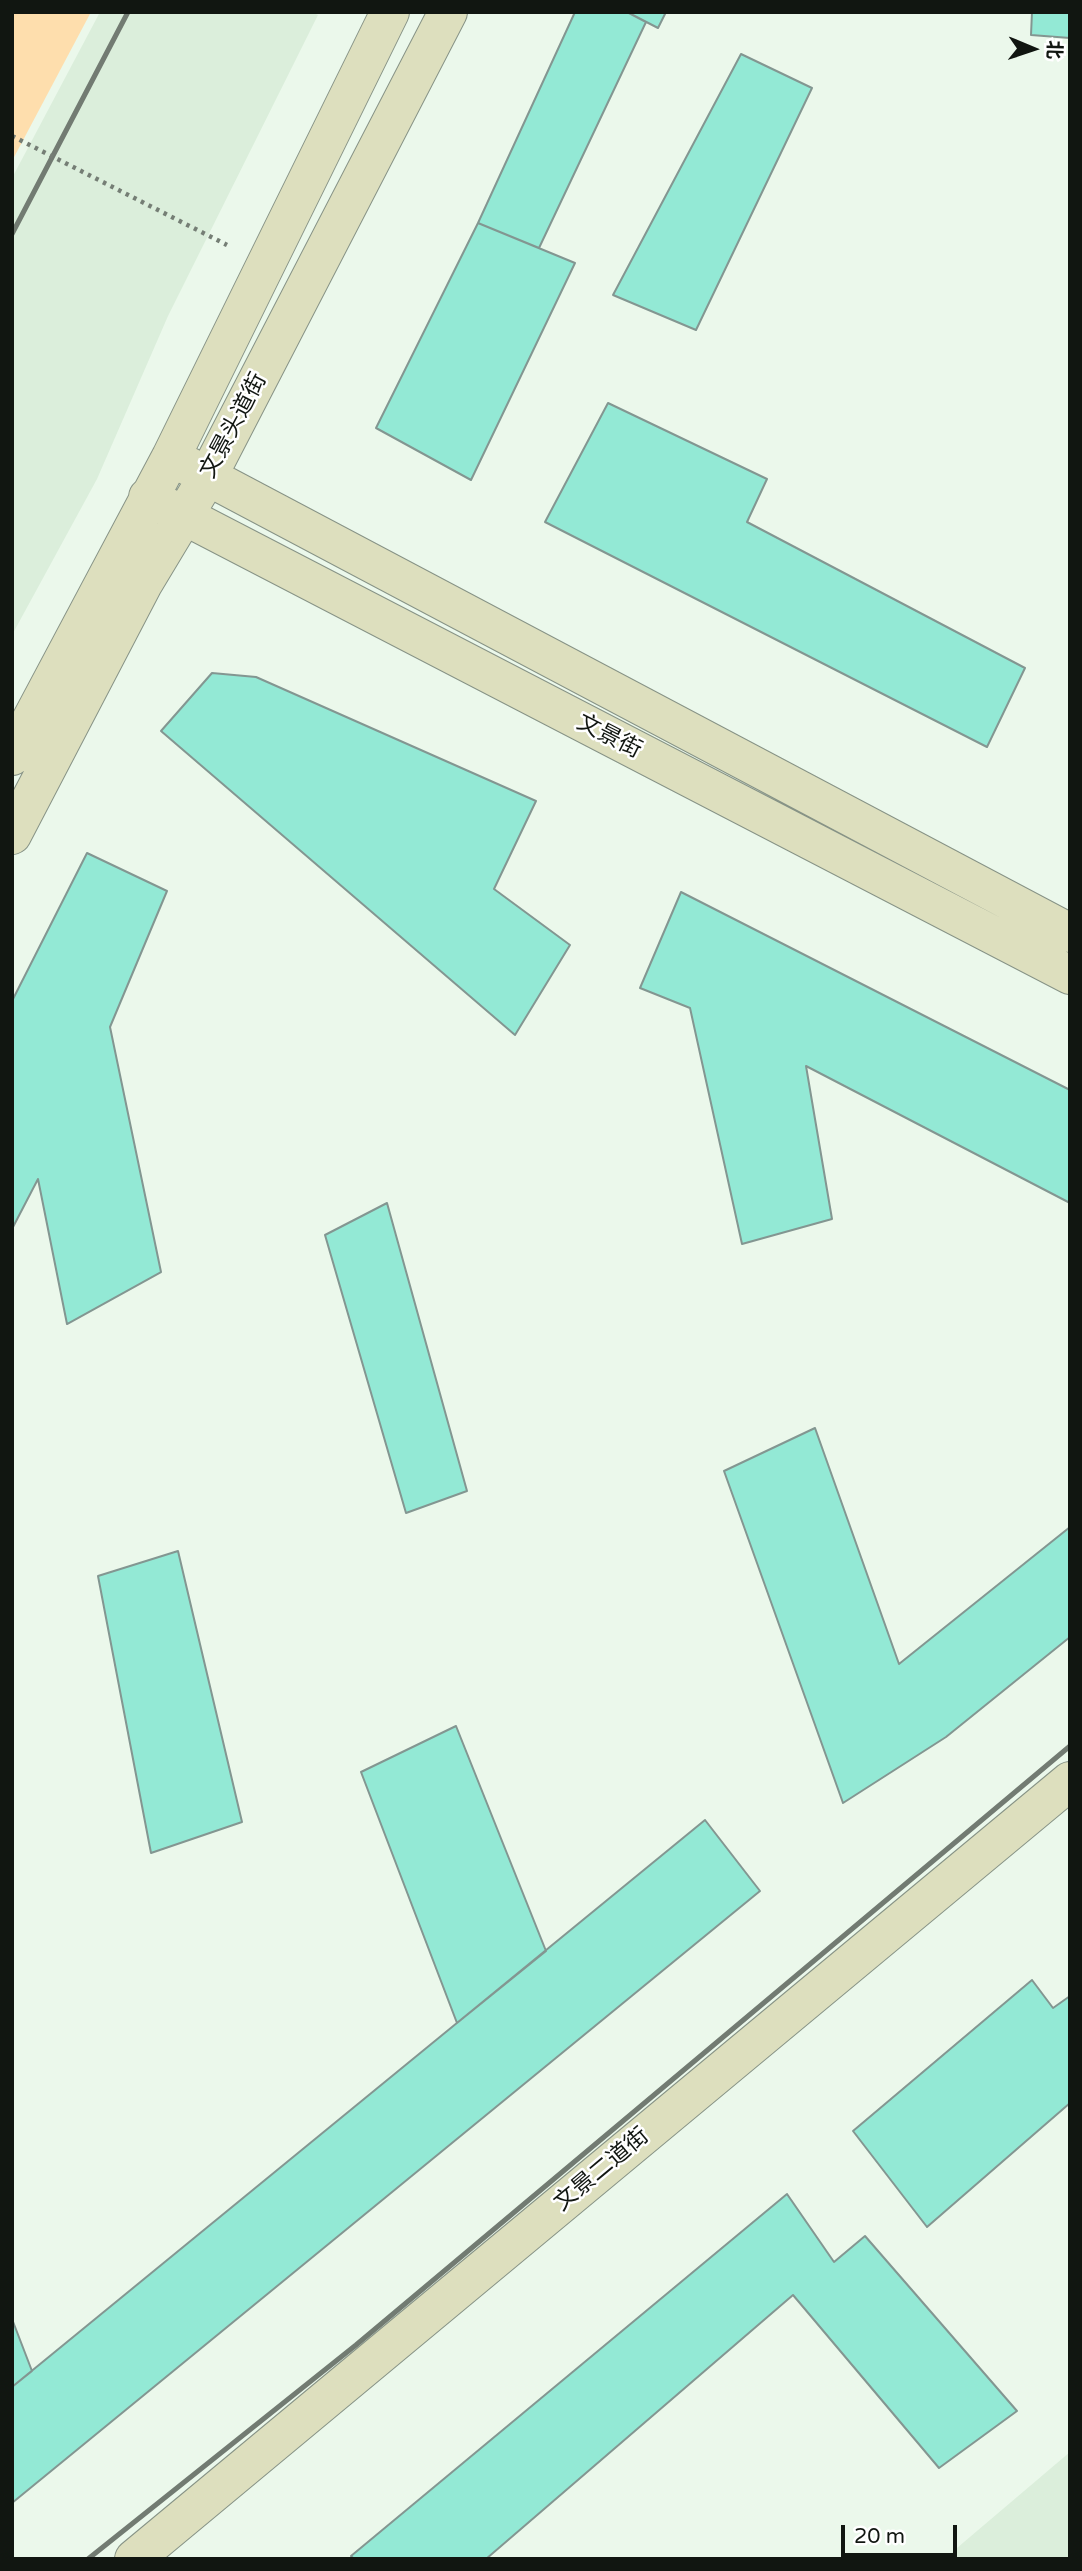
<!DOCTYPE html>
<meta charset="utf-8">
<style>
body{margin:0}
#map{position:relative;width:1082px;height:2571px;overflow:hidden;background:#ebf8eb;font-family:"Varela Round","Noto Sans SC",sans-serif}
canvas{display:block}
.frame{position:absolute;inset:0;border:14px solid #111611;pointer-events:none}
.north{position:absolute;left:998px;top:14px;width:70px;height:70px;-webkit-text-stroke:5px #fff;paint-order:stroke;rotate:92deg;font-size:19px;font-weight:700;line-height:28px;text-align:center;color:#111611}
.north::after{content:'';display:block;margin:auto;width:24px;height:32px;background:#111611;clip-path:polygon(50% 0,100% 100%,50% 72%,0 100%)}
.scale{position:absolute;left:841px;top:2525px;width:116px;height:32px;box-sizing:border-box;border:4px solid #111611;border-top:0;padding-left:9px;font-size:21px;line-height:24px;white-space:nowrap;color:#111611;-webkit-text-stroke:5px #fff;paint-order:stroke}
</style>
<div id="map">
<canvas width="1082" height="2571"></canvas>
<div class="frame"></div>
<div class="north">北</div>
<div class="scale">20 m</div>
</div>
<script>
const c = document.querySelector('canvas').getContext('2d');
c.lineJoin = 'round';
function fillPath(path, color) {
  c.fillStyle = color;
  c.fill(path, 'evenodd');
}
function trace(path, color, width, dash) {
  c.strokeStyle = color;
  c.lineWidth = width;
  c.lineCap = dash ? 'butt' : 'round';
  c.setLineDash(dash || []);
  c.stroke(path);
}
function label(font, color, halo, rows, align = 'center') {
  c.font = font + ' "Varela Round","Noto Sans SC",sans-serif';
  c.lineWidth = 5;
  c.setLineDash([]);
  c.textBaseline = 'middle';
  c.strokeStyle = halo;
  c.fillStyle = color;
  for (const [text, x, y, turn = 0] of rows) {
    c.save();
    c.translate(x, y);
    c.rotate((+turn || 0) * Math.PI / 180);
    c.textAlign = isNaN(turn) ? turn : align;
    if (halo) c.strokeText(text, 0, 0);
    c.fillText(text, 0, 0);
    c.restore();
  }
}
const built = new Path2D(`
 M 100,12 L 312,12 L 318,15 L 168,316 L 97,479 L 12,635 L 12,178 Z
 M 1070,2452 L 1070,2559 L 944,2559 Z`);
const green = new Path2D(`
 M 12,12 L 91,12 L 12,161 Z`);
const building = new Path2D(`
 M 575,12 L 627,12 L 646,22 L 539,248 L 478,223 Z
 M 627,12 L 666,12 L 658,28 Z
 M 1032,12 L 1070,12 L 1070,38 L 1031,35 Z
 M 741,54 L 812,88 L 696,330 L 613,295 Z
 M 478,223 L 575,263 L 471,480 L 376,428 Z
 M 608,403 L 767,479 L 747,522 L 1025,668 L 987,747 L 545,522 Z
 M 212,673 L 256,677 L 536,801 L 494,889 L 570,945 L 515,1035 L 161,731 Z
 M 87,853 L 167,891 L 110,1027 L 161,1272 L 67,1324 L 38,1179 L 12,1229 L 12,1001 Z
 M 681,892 L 1070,1090 L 1070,1203 L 806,1066 L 832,1219 L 742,1244 L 690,1008 L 640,988 Z
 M 387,1203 L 467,1491 L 406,1513 L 325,1235 Z
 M 815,1428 L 899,1664 L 1070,1527 L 1070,1637 L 946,1737 L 843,1803 L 724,1471 Z
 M 178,1551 L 242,1822 L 151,1853 L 98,1576 Z
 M 456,1726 L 546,1951 L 457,2023 L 361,1772 Z
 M 705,1820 L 760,1891 L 12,2503 L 12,2387 Z
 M 1032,1980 L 1053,2008 L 1070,1996 L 1070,2103 L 927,2227 L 853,2131 Z
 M 787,2194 L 834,2262 L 865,2236 L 1017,2411 L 939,2468 L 793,2295 L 486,2559 L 354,2559 L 351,2556 Z
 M 12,2319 L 32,2371 L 12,2387 Z`);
const secondary = new Path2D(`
 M 171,457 L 1070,933
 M 148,497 L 1070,975
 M 12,756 L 171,457 L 390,12
 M 12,835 L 143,584 L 208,476 L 448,12
 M 134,2559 L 1070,1781`);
const rail = new Path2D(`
 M 12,234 L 128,12
 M 88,2559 L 356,2345 L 1070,1746`);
const pathBridge = new Path2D(`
 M 12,136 L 227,245`);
const streetNames = [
 ["文景头道街",234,426,-62],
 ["文景街",609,737,27],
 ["文景二道街",602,2170,-40]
];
fillPath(built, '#dbeedb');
fillPath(green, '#fedead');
fillPath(building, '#93e9d5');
trace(building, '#839691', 2);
trace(secondary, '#879386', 40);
trace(secondary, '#dddfbe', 38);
trace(rail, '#727b72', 5);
trace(pathBridge, '#757e75', 4.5, [3.5, 5]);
label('23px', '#111611', '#fff', streetNames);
</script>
